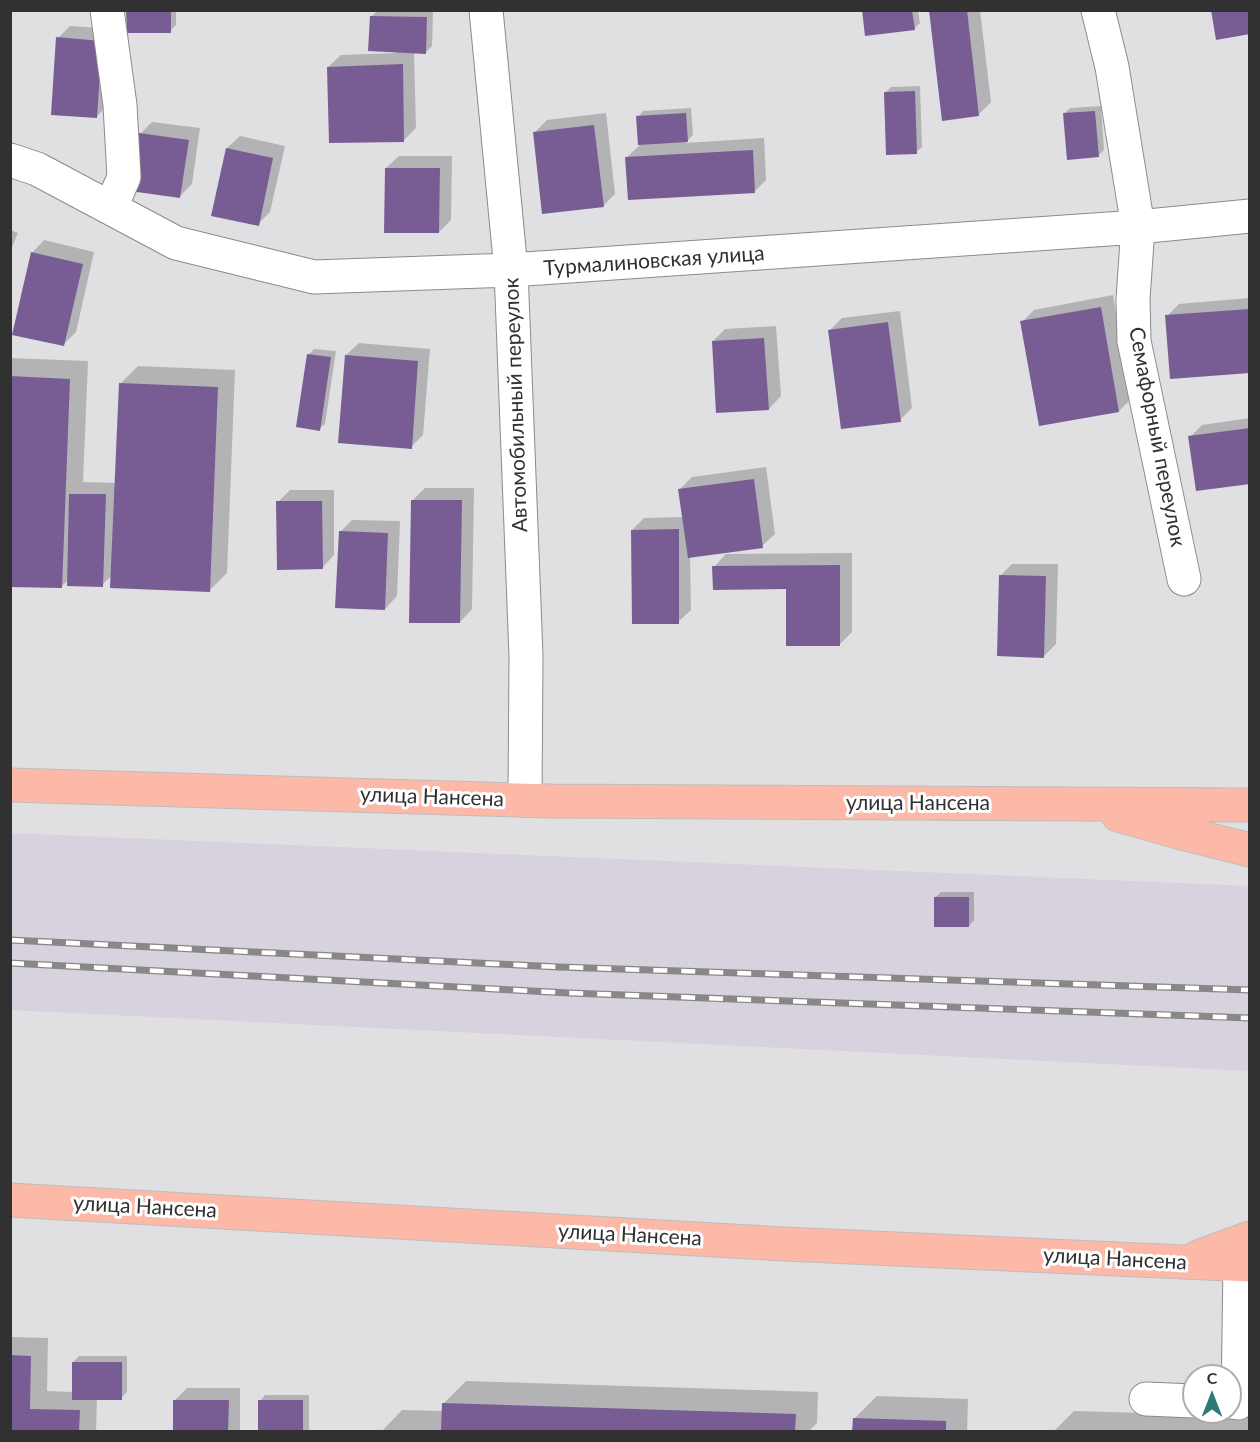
<!DOCTYPE html>
<meta charset="utf-8">
<style>
body{margin:0}
#map{position:relative;width:1260px;height:1442px;overflow:hidden;background:#e0dfe2;font-family:Lato,sans-serif}
canvas{display:block}
.frame{position:absolute;inset:0;border:12px solid #313132;pointer-events:none}
.north{position:absolute;left:1182px;top:1364px;width:60px;height:60px;box-sizing:border-box;background:#fff;border:2px solid #adadad;border-radius:50%;rotate:0deg;font-size:16px;font-weight:700;line-height:24px;text-align:center;color:#313132}
.north::after{content:'';display:block;margin:auto;width:21px;height:27px;background:#307979;clip-path:polygon(50% 0,100% 100%,50% 72%,0 100%)}
</style>
<div id="map">
<canvas width="1260" height="1442"></canvas>
<div class="frame"></div>
<div class="north">С</div>
</div>
<script>
const c = document.querySelector('canvas').getContext('2d');
c.lineJoin = 'round';
function fillPath(path, color) {
  c.fillStyle = color;
  c.fill(path, 'evenodd');
}
function trace(path, color, width, dash) {
  c.strokeStyle = color;
  c.lineWidth = width;
  c.lineCap = dash ? 'butt' : 'round';
  c.setLineDash(dash || []);
  c.stroke(path);
}
function label(font, color, halo, rows, align = 'center') {
  c.font = font + ' Lato,sans-serif';
  c.lineWidth = 6;
  c.setLineDash([]);
  c.textBaseline = 'middle';
  c.strokeStyle = halo;
  c.fillStyle = color;
  for (const [text, x, y, turn = 0] of rows) {
    c.save();
    c.translate(x, y);
    c.rotate((+turn || 0) * Math.PI / 180);
    c.textAlign = isNaN(turn) ? turn : align;
    if (halo) c.strokeText(text, 0, 0);
    c.fillText(text, 0, 0);
    c.restore();
  }
}
const built = new Path2D(`
 M 10,833 L 1249,886 L 1249,1071 L 11,1010 Z`);
const shadow = new Path2D(`
 M 128,10 L 176,10 L 176,25 L 170,31 Z
 M 864,10 L 918,10 L 920,23 L 914,29 Z
 M 931,10 L 980,10 L 991,102 L 978,115 Z
 M 377,11 L 433,12 L 432,46 L 426,52 L 414,52 L 416,128 L 404,140 L 328,67 L 341,55 L 396,53 L 372,16 Z
 M 70,26 L 114,29 L 108,105 L 96,117 L 58,38 Z
 M 920,86 L 922,147 L 916,152 L 885,93 L 891,87 Z
 M 1101,106 L 1104,150 L 1098,156 L 1064,114 L 1070,108 Z
 M 691,108 L 693,135 L 685,143 L 764,138 L 766,180 L 754,192 L 626,158 L 640,145 L 638,117 L 643,111 Z
 M 606,113 L 615,194 L 603,206 L 535,132 L 547,120 Z
 M 152,122 L 200,128 L 192,184 L 180,196 L 140,134 Z
 M 240,136 L 285,146 L 270,212 L 258,224 L 227,148 Z
 M 399,156 L 452,156 L 451,220 L 439,232 L 386,168 Z
 M 10,230 L 18,233 L 10,252 Z
 M 44,240 L 94,252 L 76,332 L 64,344 L 32,253 Z
 M 1113,295 L 1131,399 L 1119,411 L 1022,322 L 1034,310 Z
 M 1250,298 L 1250,372 L 1167,316 L 1179,304 Z
 M 900,311 L 912,408 L 900,420 L 830,330 L 842,318 Z
 M 776,326 L 781,396 L 769,409 L 713,341 L 725,329 Z
 M 359,343 L 430,349 L 423,435 L 411,447 L 346,355 Z
 M 314,349 L 336,351 L 325,424 L 319,429 L 308,355 Z
 M 10,358 L 88,361 L 83,482 L 116,483 L 120,384 L 138,366 L 235,370 L 227,573 L 209,591 L 112,575 L 102,585 L 69,579 L 61,587 L 10,585 Z
 M 1250,418 L 1250,483 L 1190,437 L 1202,425 Z
 M 766,467 L 775,534 L 762,546 L 690,556 L 691,610 L 678,622 L 632,530 L 644,518 L 684,517 L 680,489 L 692,477 Z
 M 425,488 L 474,488 L 472,609 L 460,622 L 413,500 Z
 M 290,490 L 334,490 L 334,555 L 322,568 L 278,502 Z
 M 352,520 L 400,521 L 397,596 L 385,609 L 340,532 Z
 M 852,553 L 852,632 L 840,644 L 787,588 L 714,567 L 726,554 Z
 M 1012,564 L 1058,564 L 1056,644 L 1044,656 L 1000,576 Z
 M 941,892 L 974,892 L 974,920 L 969,926 L 935,898 Z
 M 10,1337 L 48,1338 L 47,1391 L 73,1392 L 73,1362 L 79,1356 L 127,1356 L 127,1392 L 121,1398 L 97,1398 L 96,1432 L 10,1432 Z
 M 466,1381 L 818,1392 L 817,1423 L 808,1432 L 381,1432 L 402,1410 L 443,1411 L 444,1403 Z
 M 187,1388 L 240,1388 L 240,1432 L 175,1432 L 175,1400 Z
 M 265,1395 L 309,1395 L 309,1432 L 260,1432 L 260,1401 Z
 M 877,1396 L 968,1399 L 967,1432 L 854,1432 L 854,1419 Z
 M 1074,1411 L 1250,1416 L 1250,1432 L 1053,1432 Z`);
const building = new Path2D(`
 M 126,10 L 171,10 L 171,33 L 127,33 Z
 M 862,10 L 912,10 L 915,30 L 865,36 Z
 M 929,10 L 967,10 L 979,116 L 942,121 Z
 M 1211,10 L 1250,10 L 1250,34 L 1216,40 Z
 M 370,16 L 427,17 L 426,54 L 368,51 Z
 M 56,37 L 102,41 L 97,118 L 51,115 Z
 M 403,64 L 404,142 L 329,143 L 327,67 Z
 M 915,91 L 917,154 L 886,155 L 884,92 Z
 M 1095,111 L 1099,157 L 1067,160 L 1063,113 Z
 M 686,113 L 688,142 L 638,145 L 636,116 Z
 M 594,125 L 604,207 L 542,214 L 533,132 Z
 M 139,133 L 189,140 L 180,198 L 130,191 Z
 M 226,148 L 273,158 L 259,226 L 211,216 Z
 M 753,150 L 755,193 L 628,200 L 625,157 Z
 M 385,168 L 440,168 L 439,233 L 384,233 Z
 M 31,252 L 83,264 L 64,346 L 12,335 Z
 M 1101,307 L 1119,412 L 1039,426 L 1020,321 Z
 M 1250,309 L 1250,373 L 1170,379 L 1165,315 Z
 M 888,322 L 901,422 L 841,429 L 828,330 Z
 M 764,338 L 769,410 L 716,413 L 712,341 Z
 M 307,354 L 331,357 L 320,431 L 296,427 Z
 M 345,355 L 418,361 L 412,449 L 338,443 Z
 M 10,376 L 70,379 L 62,588 L 10,587 Z
 M 119,383 L 218,387 L 210,592 L 110,588 Z
 M 1250,428 L 1250,484 L 1196,491 L 1188,436 Z
 M 754,479 L 763,548 L 688,558 L 678,489 Z
 M 69,494 L 106,494 L 103,587 L 67,586 Z
 M 411,500 L 462,500 L 460,623 L 409,623 Z
 M 276,501 L 322,501 L 323,569 L 277,570 Z
 M 679,529 L 679,624 L 632,624 L 631,530 Z
 M 339,531 L 388,533 L 385,610 L 335,608 Z
 M 840,565 L 840,646 L 786,646 L 786,589 L 713,590 L 712,566 Z
 M 999,575 L 1046,576 L 1044,658 L 997,656 Z
 M 934,897 L 969,897 L 969,927 L 934,927 Z
 M 10,1355 L 31,1356 L 30,1409 L 80,1410 L 79,1432 L 10,1432 Z
 M 72,1362 L 122,1362 L 122,1400 L 72,1400 Z
 M 173,1400 L 229,1400 L 228,1432 L 173,1432 Z
 M 258,1400 L 303,1400 L 303,1432 L 258,1432 Z
 M 442,1403 L 796,1414 L 795,1432 L 441,1432 Z
 M 853,1418 L 946,1421 L 946,1432 L 852,1432 Z`);
const minor = new Path2D(`
 M 107,10 L 120,105 L 124,177 L 111,207
 M 486,10 L 511,270 L 526,656 L 525,800
 M 1098,10 L 1112,67 L 1138,227 L 1133,299 L 1134,341 L 1184,579
 M 10,160 L 37,169 L 176,243 L 314,277 L 511,270 L 1138,227 L 1250,216
 M 1146,1399 L 1194,1401
 M 1230,1402 L 1238,1403 L 1240,1265`);
const major = new Path2D(`
 M 10,785 L 551,801 L 1250,805
 M 1118,815 L 1178,832 L 1250,850
 M 10,1200 L 785,1244 L 1250,1265
 M 1198,1257 L 1250,1238`);
const rail = new Path2D(`
 M 10,940 L 559,967 L 1250,990
 M 10,963 L 569,993 L 1250,1018`);
const streetNames = [
 ["Турмалиновская улица",654,261,-4],
 ["Автомобильный переулок",516,405,-92],
 ["Семафорный переулок",1157,437,79],
 ["улица Нансена",432,797,2],
 ["улица Нансена",918,803],
 ["улица Нансена",145,1207,3],
 ["улица Нансена",630,1235,3],
 ["улица Нансена",1115,1259,3]
];
fillPath(built, '#d7d2dd');
fillPath(shadow, '#0003');
fillPath(building, '#775d93');
trace(minor, '#8c8a8e', 35);
trace(major, '#bdbdbd', 35);
trace(minor, '#fff', 33);
trace(major, '#fdb9a7', 33);
trace(rail, '#888789', 7);
trace(rail, '#fff', 4.5, [14]);
label('21px', '#313132', '#fff', streetNames);
</script>
